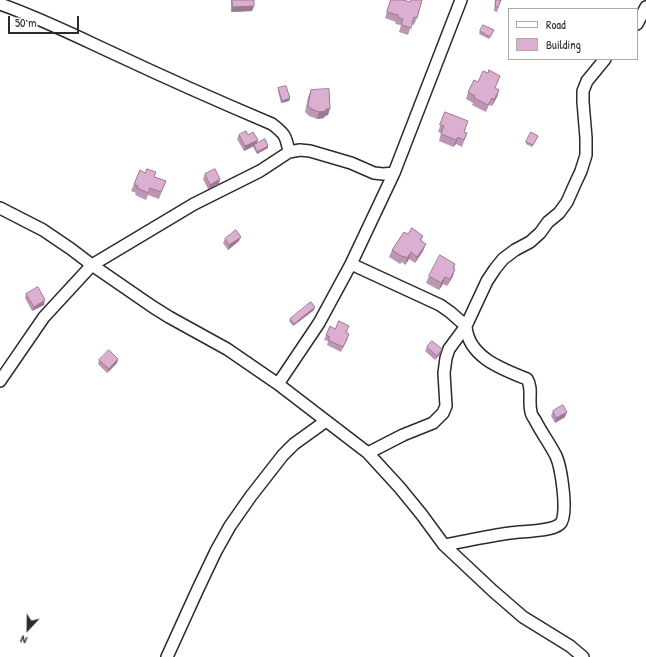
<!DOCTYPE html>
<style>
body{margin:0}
#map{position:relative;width:646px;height:657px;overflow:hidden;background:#fff;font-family:"Patrick Hand",sans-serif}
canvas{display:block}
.legend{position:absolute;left:508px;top:8px;width:130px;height:52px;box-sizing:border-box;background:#fff;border:1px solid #aaa;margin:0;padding:5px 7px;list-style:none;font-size:12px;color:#2b2b2b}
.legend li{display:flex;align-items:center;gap:8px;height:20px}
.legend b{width:20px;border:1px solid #aaa}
.north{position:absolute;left:8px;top:609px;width:40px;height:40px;-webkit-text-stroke:3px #fff;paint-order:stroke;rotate:202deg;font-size:11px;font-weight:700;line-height:16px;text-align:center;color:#2b2b2b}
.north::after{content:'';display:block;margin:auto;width:14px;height:18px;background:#2b2b2b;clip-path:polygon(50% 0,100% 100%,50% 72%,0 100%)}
.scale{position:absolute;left:8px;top:16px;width:71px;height:18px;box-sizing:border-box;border:2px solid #2b2b2b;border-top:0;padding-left:5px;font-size:12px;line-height:14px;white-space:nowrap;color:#2b2b2b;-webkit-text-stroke:3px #fff;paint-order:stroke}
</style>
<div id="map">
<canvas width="646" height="657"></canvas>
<ul class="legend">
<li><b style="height:5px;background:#fff"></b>Road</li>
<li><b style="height:11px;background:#dcaed0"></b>Building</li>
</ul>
<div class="north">N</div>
<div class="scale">50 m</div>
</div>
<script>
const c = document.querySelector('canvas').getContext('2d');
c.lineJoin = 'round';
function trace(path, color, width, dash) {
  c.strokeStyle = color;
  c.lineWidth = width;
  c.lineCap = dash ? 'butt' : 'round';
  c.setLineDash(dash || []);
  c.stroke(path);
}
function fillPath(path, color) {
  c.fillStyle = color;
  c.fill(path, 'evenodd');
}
const street = new Path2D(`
 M 0,4 C 40,18 78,37 117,55 C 168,79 220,102 272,124 C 285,134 286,136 289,152
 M 637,24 L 646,7
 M 0,208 L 43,230 L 71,249 L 92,265 L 153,307 L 169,317 L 227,349 L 278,384 L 368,453 L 400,488 L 422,515 L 444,545 L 493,591 L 523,617 L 570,646 L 583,657
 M 351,264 L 440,305 L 450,312 L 466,326 C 468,357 502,369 527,379 C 533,388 528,401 531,412 C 531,414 533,417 535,420 C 541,432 550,444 556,456 C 561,467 569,516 560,524 C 551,532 522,531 510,533 C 488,536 466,541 444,545
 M 0,381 L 44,317 L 92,265 L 194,204 L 260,171 L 289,152 L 300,150 L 310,151 L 351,163 L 374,173 L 383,174 L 394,173
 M 278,384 L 319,323 L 351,264 L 368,228 L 394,173 L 461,0
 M 368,453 L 403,435 L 433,423 L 443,413 L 446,406 L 444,373 L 446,358 L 449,349 L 466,326 L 487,281 L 495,269 L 503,259 L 515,250 L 530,242 L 540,233 L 548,222 L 559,213 L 567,202 L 575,184 L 581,171 L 586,155 L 586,138 L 583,102 L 583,91 L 587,81 L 605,59
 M 167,657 L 197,591 L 216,551 L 230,526 L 251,496 L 283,455 L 294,444 L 326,421`);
const wall = new Path2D(`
 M 231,0 L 254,0 L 254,6 L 252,11 L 231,12 Z
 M 391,0 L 417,18 L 414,25 L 412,24 L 408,35 L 399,32 L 401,25 L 395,24 L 396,22 L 385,18 Z
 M 495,0 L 501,0 L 497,12 L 494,11 Z
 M 494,30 L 489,39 L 479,34 L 480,31 Z
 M 488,73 L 500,76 L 495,88 L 499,90 L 497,97 L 492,106 L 489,105 L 486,112 L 472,105 L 473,103 L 466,99 L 468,92 Z
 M 278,88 L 290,98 L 289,101 L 281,103 L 278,91 Z
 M 311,90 L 328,115 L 325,116 L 324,118 L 317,119 L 309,116 L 305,112 L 308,97 Z
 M 445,112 L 464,132 L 467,133 L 462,147 L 456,144 L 453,147 L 439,141 L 441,133 L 438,132 Z
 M 239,135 L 248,135 L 256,144 L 268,146 L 268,148 L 257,154 L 253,147 L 254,146 L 244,151 L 237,139 Z
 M 538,136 L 532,147 L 526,144 L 526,142 Z
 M 205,174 L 219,184 L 208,189 L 203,179 Z
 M 155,177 L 166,181 L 159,199 L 148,195 L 146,200 L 135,195 L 136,193 L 131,191 L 134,184 Z
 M 408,234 L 423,236 L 421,241 L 423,251 L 415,263 L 409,259 L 405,265 L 402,262 L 400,264 L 389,257 L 392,250 Z
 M 225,239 L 239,241 L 228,250 L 223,243 Z
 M 455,264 L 454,268 L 453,276 L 447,286 L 443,284 L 439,290 L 426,283 L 429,276 Z
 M 26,294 L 44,305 L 32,311 L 25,298 Z
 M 314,310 L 293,326 L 289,321 L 290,319 Z
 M 335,329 L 347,332 L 348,338 L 341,352 L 327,345 L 328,341 L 324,340 L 326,335 Z
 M 427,347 L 442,349 L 440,354 L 435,360 L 425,351 Z
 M 118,359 L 117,363 L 107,373 L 98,364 L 99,360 Z
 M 553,411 L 565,417 L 555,423 L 551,416 Z`);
const shadedWall = new Path2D(`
 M 254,6 L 252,11 L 231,12 L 233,7 Z
 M 499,90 L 497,97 L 492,106 L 494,100 Z
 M 290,98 L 289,101 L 281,103 L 282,101 Z
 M 326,109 L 330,109 L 328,115 L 325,116 L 324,118 L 317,119 L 319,112 Z
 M 458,137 L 456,144 L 453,147 L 456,140 Z
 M 258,140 L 256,145 L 244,151 L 245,146 Z
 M 268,146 L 268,148 L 257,154 L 257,152 Z
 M 220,179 L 219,184 L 208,189 L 210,185 Z
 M 241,237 L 239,241 L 228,250 L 229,245 Z
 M 426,244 L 423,251 L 415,263 L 417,257 Z
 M 411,252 L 409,259 L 405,265 L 407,258 Z
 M 455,269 L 453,276 L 447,286 L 450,279 Z
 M 445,277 L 443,284 L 439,290 L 441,283 Z
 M 45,300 L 44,305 L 32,311 L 34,307 Z
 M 315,307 L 314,310 L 293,326 L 294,324 Z
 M 442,349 L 440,354 L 435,360 L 437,356 Z
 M 118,359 L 117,363 L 107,373 L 109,369 Z
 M 567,412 L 565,417 L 555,423 L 556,418 Z`);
const building = new Path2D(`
 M 232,0 L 254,0 L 254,6 L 233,7 Z
 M 391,0 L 403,0 L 410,2 L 411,0 L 422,0 L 417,18 L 414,17 L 411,28 L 401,25 L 403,19 L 398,17 L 398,15 L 387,12 Z
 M 496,0 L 501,0 L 498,7 L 496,7 Z
 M 483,25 L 494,30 L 490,37 L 480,31 Z
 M 489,70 L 500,76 L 495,88 L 499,90 L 494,100 L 492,98 L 488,105 L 474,98 L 475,96 L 468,92 L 474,80 L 478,82 L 483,71 L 488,73 Z
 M 286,86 L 290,98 L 282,101 L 278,88 Z
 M 329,89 L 330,109 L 326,109 L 326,111 L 319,112 L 311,109 L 308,105 L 311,90 Z
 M 445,112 L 468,121 L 464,132 L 467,133 L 464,140 L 458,137 L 456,140 L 441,134 L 444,126 L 440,125 Z
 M 246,131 L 248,135 L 253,132 L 258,140 L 245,146 L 239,135 Z
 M 531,132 L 538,136 L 533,145 L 526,142 Z
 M 265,139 L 268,146 L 257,152 L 254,145 Z
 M 147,169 L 156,172 L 154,177 L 166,181 L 161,192 L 150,188 L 148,193 L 137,188 L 138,186 L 134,184 L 140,170 L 145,173 Z
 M 215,169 L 220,179 L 210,185 L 205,174 Z
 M 412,228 L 423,236 L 420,240 L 426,244 L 417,257 L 411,252 L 407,258 L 404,256 L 403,257 L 392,250 L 404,232 L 408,234 Z
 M 236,230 L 241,237 L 229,245 L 225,239 Z
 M 440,255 L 455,264 L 453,268 L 455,269 L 450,279 L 445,277 L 441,283 L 429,276 Z
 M 38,287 L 45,300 L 34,307 L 26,294 Z
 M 311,302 L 315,307 L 294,324 L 290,319 Z
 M 339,321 L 349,326 L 346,332 L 349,334 L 343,347 L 328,340 L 330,337 L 326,335 L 330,326 L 335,329 Z
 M 432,341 L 442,349 L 437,356 L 427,347 Z
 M 109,350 L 118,359 L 109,369 L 99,360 Z
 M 563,405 L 567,412 L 556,418 L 553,411 Z`);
trace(street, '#2b2b2b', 14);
trace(street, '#fff', 11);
fillPath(wall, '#bd96b3');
fillPath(shadedWall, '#9a7a92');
fillPath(building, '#dcaed0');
trace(building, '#9a7a92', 1);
</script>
